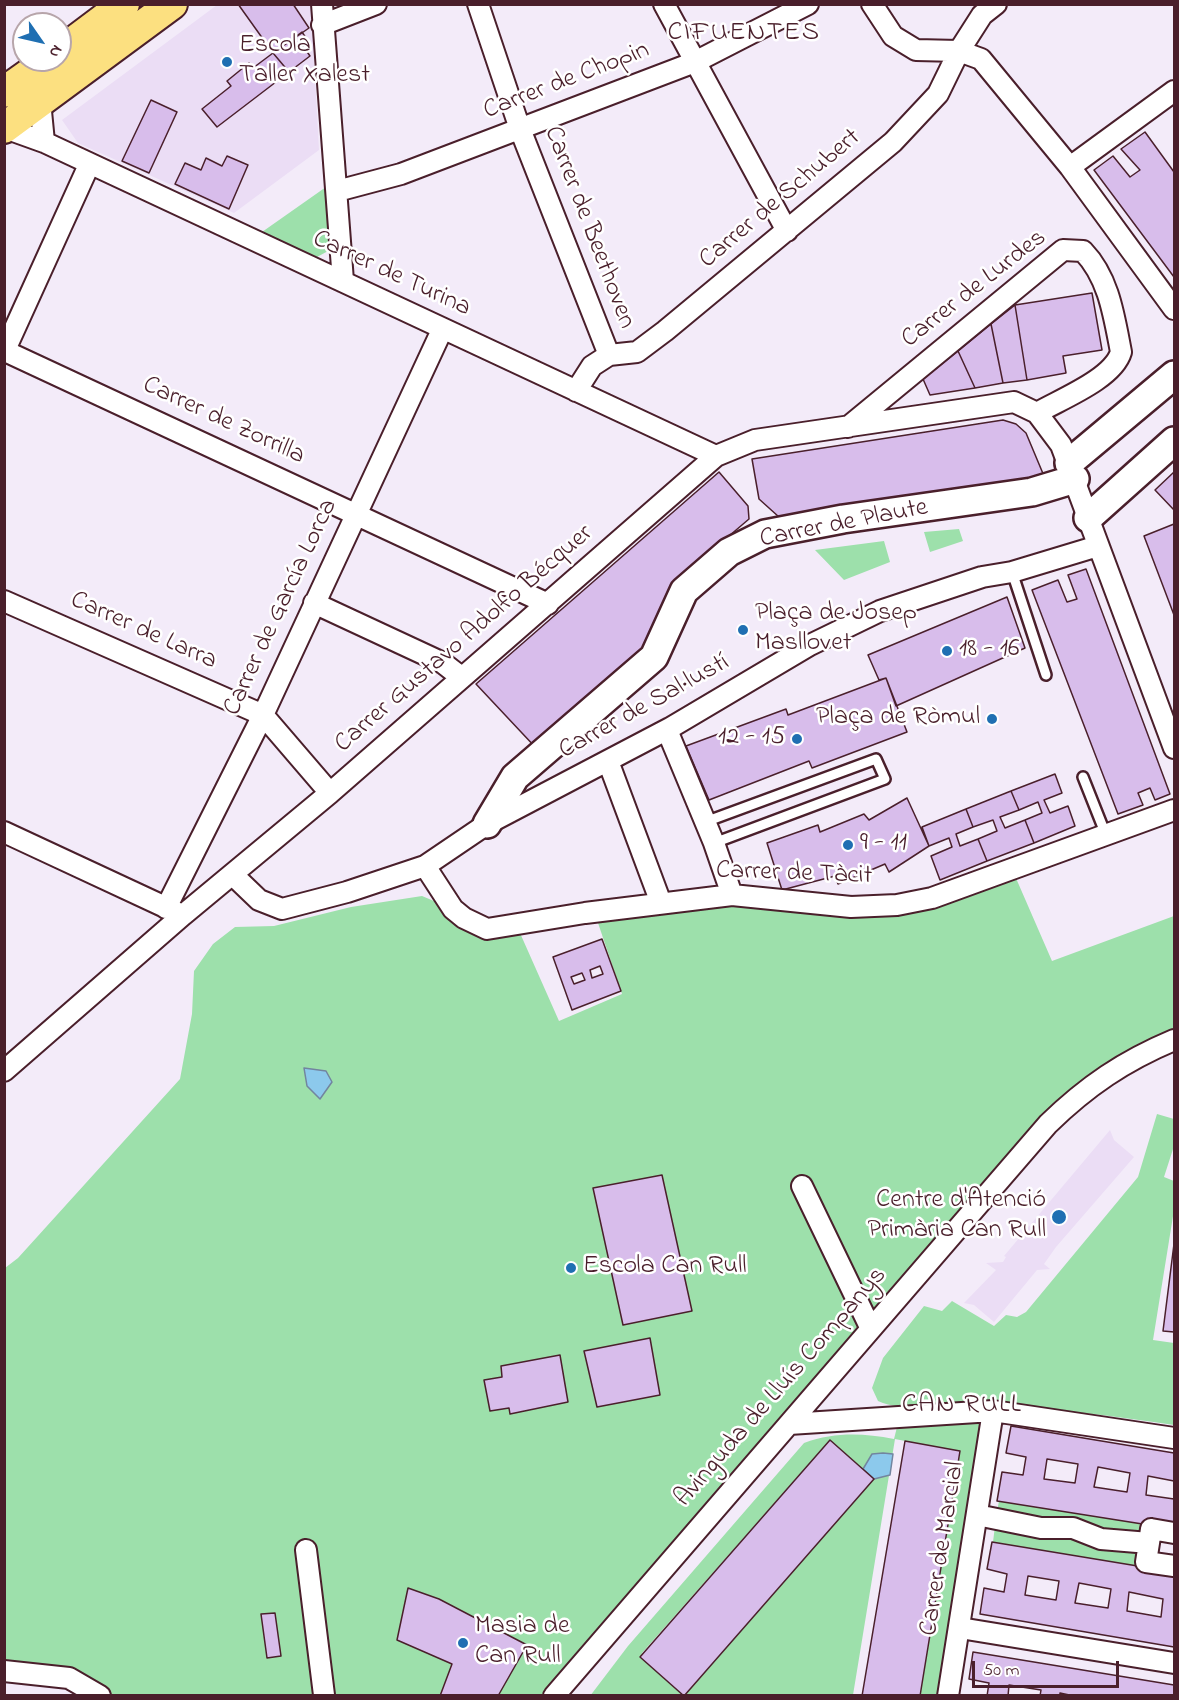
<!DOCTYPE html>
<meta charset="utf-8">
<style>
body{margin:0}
#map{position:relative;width:1179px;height:1700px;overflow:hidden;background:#f3ebf9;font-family:"Indie Flower",sans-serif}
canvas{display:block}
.frame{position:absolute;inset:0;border:6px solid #4a1f2b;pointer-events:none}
.north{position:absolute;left:12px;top:12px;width:60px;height:60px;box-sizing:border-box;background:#fff;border:2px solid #b7a5aa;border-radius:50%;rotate:124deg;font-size:16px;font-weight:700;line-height:24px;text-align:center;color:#4a1f2b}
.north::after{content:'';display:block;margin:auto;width:21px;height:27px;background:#1f6fb2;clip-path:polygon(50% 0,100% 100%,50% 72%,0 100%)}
.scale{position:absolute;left:972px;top:1661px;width:147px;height:27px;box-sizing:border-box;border:3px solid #4a1f2b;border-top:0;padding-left:8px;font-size:18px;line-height:21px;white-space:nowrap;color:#4a1f2b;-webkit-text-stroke:4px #fff;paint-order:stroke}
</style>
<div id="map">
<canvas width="1179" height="1700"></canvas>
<div class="frame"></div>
<div class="north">N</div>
<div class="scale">50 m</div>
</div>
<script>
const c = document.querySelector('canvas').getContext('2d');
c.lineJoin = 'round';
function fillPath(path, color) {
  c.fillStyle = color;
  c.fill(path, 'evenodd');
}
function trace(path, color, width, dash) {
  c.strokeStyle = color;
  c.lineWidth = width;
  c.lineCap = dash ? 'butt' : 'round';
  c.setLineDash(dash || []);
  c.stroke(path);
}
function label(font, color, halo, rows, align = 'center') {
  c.font = font + ' "Indie Flower",sans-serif';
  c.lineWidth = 5;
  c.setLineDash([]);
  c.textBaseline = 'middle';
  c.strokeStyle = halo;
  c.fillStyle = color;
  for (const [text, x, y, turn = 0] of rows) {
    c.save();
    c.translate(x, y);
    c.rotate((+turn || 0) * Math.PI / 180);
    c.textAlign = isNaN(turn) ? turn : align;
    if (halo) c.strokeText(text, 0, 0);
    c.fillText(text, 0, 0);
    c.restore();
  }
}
const built = new Path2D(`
 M 217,5 L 311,5 L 319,150 L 234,213 L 78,143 L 62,120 Z
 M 1110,1130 L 1114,1140 L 1134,1157 L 1056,1247 L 1044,1264 L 1050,1269 L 1037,1270 L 994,1322 L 974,1305 L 964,1303 L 996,1270 L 986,1263 L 1003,1262 L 1006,1257 L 1004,1256 Z`);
const green = new Path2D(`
 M 326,187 L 330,250 L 317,257 L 262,232 Z
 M 959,529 L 963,541 L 930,552 L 924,532 Z
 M 884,541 L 890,562 L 844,580 L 815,550 Z
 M 1012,869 L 1052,961 L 1174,916 L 1174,1040 L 1080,1093 L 554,1695 L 100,1696 L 5,1671 L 5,1268 L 18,1258 L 180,1079 L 192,1014 L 194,971 L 213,944 L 235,927 L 274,926 L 351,907 L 422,896 L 453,909 L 464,918 L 516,924 L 559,1021 L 622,994 L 597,920 L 661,903 L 851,907 Z
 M 1157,1114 L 1174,1119 L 1174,1146 L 1164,1177 L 1174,1181 L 1174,1210 L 1153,1340 L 1174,1343 L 1174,1425 C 1115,1416 1056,1409 996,1406 C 962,1404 909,1415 878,1401 L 872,1388 L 883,1358 L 924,1306 L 942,1311 L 952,1301 L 994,1326 L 1006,1315 L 1017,1317 L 1026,1312 L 1138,1177 Z
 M 981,1417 L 937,1695 L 920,1695 L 960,1452 L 895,1439 L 853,1695 L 685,1695 L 874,1479 L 830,1440 L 642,1653 L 641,1657 L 684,1695 L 590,1696 L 628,1646 L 804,1443 C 835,1432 862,1433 894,1439 L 897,1427 Z
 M 999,1501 L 1144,1524 L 1141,1532 L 1128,1534 L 997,1512 Z
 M 995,1526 L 1055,1533 L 1138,1552 L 1137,1566 L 993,1542 Z`);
const water = new Path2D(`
 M 304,1068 L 326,1071 L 332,1082 L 320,1099 L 307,1086 Z
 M 883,1453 L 893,1454 L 890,1475 L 874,1479 L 863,1469 L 872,1454 Z`);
const building = new Path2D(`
 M 238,4 L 293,4 L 309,28 L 273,53 Z
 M 302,32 L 308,41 L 303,46 L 310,56 L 289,72 L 273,53 Z
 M 273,53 L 289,72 L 217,127 L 202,109 L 231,86 L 227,81 L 249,63 L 253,68 Z
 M 151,100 L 177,112 L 149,173 L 122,161 Z
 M 1145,132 L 1174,172 L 1174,277 L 1094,170 L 1113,156 L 1130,177 L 1140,170 L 1121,149 Z
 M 227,156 L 248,165 L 229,209 L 175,184 L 185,163 L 201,170 L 206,158 L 222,166 Z
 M 1092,293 L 1102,350 L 1063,356 L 1066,373 L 1027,380 L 1015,305 Z
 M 1015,305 L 1027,380 L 1003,383 L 991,324 Z
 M 991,324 L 1003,383 L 975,388 L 958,351 Z
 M 958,351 L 975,388 L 930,395 L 923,379 Z
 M 1003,420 L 1016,424 L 1026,433 L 1044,476 L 779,517 L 759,499 L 752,459 Z
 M 719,472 L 748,506 L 749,519 L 702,559 L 643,658 L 537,749 L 476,684 Z
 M 1174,472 L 1174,510 L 1155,490 Z
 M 1174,524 L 1174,615 L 1144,536 Z
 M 1086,569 L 1170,794 L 1155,800 L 1150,788 L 1138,793 L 1143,805 L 1118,814 L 1032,590 L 1058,580 L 1067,602 L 1077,599 L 1068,575 Z
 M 1007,597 L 1025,648 L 896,706 L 886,678 L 879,680 L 868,655 Z
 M 886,678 L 907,732 L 812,768 L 809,761 L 709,800 L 686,746 L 786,709 L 788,715 Z
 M 1055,774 L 1062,793 L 1044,800 L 1050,813 L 1068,806 L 1075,826 L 1034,843 L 1025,820 L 1042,813 L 1038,802 L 1019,810 L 1011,791 Z
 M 1011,791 L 1019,810 L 1000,817 L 1005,828 L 1025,820 L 1034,843 L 987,861 L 978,839 L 997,831 L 993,820 L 973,827 L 966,809 Z
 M 907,798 L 929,846 L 889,872 L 885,864 L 838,884 L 835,876 L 782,890 L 767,843 L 818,825 L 820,832 L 864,814 L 869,820 Z
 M 966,809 L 973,827 L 956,834 L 960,846 L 978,839 L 987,861 L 940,880 L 931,856 L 952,847 L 949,838 L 929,846 L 922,827 Z
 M 602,939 L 621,991 L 572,1010 L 553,957 ZM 600,966 L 603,974 L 592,978 L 590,970 ZM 582,973 L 585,980 L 574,984 L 571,977 Z
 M 662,1175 L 692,1311 L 623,1325 L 593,1188 Z
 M 1174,1244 L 1174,1332 L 1163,1331 Z
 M 650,1338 L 660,1395 L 597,1407 L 584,1351 Z
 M 560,1355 L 568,1402 L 510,1414 L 509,1408 L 490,1411 L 484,1380 L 502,1377 L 501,1366 Z
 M 1011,1426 L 1174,1453 L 1174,1481 L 1148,1476 L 1146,1495 L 1174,1499 L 1174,1529 L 997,1501 L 1002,1472 L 1023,1475 L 1026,1457 L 1006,1453 ZM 1047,1459 L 1078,1464 L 1075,1483 L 1044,1479 ZM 1098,1467 L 1130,1473 L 1127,1492 L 1094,1487 Z
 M 830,1440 L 874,1479 L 684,1696 L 640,1657 Z
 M 905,1441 L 960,1451 L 920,1696 L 862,1696 Z
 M 992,1542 L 1174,1572 L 1174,1647 L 980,1614 L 984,1588 L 1004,1592 L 1007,1574 L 987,1569 ZM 1028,1576 L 1059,1581 L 1056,1600 L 1025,1595 ZM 1079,1583 L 1111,1589 L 1108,1608 L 1075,1603 ZM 1129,1592 L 1163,1599 L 1161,1617 L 1127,1611 Z
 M 408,1588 L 439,1599 L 527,1645 L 498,1696 L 440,1696 L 452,1664 L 397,1640 Z
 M 275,1613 L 281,1656 L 267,1658 L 261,1614 Z
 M 973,1652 L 1174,1685 L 1174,1696 L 1074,1696 L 1060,1693 L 1060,1696 L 1040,1696 L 1041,1690 L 1009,1685 L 1008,1696 L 987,1696 L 989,1683 L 969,1679 Z`);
const lane = new Path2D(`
 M 1012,572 L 1046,675
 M 1083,777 L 1106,835
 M 705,822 L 876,759 L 885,779 L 714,843`);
const street = new Path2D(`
 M 322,4 L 343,281
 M 478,4 L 520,129 L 609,355
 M 664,4 L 787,231
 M 872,4 L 893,36 L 916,50 L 959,51 L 981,59 L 1070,167 L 1174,309
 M 322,25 L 376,4
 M 40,101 L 44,142
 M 5,128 L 44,142 L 716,456
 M 1070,167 L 1174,91
 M 337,191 L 401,174 L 695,62 L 808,4
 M 5,351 L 548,604
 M 4,352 L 89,165
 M 576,391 L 592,366 L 609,355 L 637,352 L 665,331 L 893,142 L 938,94 L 959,51 L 982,15 L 996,4
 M 848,427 L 1063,250 L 1083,251 C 1109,278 1114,316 1121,352 C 1113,379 1061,399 1037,413
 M 4,601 L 263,715 L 330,793
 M 314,603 L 443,663 L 461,677
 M 667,730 L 714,843 L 732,895
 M 608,761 L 661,903
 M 4,832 L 178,913
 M 425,866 L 453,909 L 464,918 L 487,929 L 585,913 L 732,895 L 851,907 L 897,905 L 932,898 L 1174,810
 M 234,876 L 259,900 L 282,909 L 347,892 L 425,866 L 487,824 L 670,728 L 810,645 L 880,611 L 982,577 L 1012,572 L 1098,546
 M 166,908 L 263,715 L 442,330
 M 4,1071 L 183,915 L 330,793 L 716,456 L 755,440 L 1014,402 L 1037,413 L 1061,445 L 1174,748
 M 802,1186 L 870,1327
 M 789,1424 L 993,1411 L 1174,1438
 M 977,1515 L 1041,1528 L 1073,1528 L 1101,1539 L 1149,1543 L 1151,1529 L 1174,1533
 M 1149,1543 L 1146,1562 L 1174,1566
 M 306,1550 L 324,1695
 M 960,1628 L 1174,1663
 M 4,1671 L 69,1678 L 100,1696
 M 554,1696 L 1048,1124 C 1087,1086 1124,1061 1174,1040
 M 948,1696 L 993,1411`);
const secondary = new Path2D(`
 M 1069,463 L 1174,375
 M 1088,518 L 1174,441
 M 487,824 L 515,777 L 654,657 L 684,591 L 729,552 L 765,534 L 843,519 L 1032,492 L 1075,479`);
const primary = new Path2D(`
 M 60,52 L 124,4
 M 4,92 L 49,60
 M 4,128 L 172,4`);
const markers = [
 [227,62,6,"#1f6fb2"],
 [743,630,6,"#1f6fb2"],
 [947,651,6,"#1f6fb2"],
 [992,719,6,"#1f6fb2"],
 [797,739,6,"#1f6fb2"],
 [848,845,6,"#1f6fb2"],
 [1059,1217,8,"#1f6fb2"],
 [571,1268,6,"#1f6fb2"],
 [463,1643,6,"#1f6fb2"]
];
const poiNames = [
 ["Escola",239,47],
 ["Taller Xalest",239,77],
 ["Plaça de Josep",755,615],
 ["Masllovet",755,645],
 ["18 - 16",959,651],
 ["Plaça de Ròmul",980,719,"right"],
 ["12 - 15",785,739,"right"],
 ["9 - 11",860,845],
 ["Centre d'Atenció",1046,1202,"right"],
 ["Primària Can Rull",1046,1232,"right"],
 ["Escola Can Rull",583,1268],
 ["Masia de",475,1628],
 ["Can Rull",475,1658]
];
const streetNames = [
 ["Carrer de Chopin",567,82,-21],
 ["Carrer de Schubert",781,200,-40],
 ["Carrer de Beethoven",588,228,69],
 ["Carrer de Turina",391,275,25],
 ["Carrer de Lurdes",975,290,-38],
 ["Carrer de Zorrilla",223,422,25],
 ["Carrer de Plaute",844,525,-11],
 ["Carrer de García Lorca",282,608,-65],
 ["Carrer de Larra",143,632,24],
 ["Carrer Gustavo Adolfo Bécquer",465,640,-41],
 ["Carrer de Sal·lustí",645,708,-29],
 ["Carrer de Tàcit",794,875,2],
 ["Avinguda de Lluís Companys",782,1388,-49],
 ["Carrer de Marcial",944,1549,-81]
];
const neighbourhoodNames = [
 ["CIFUENTES",744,35],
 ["CAN RULL",962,1407]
];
fillPath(built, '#ebddf5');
fillPath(green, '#9de0ab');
fillPath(water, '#8cc9ec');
trace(water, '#72859f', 1.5);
fillPath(building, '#d8bdeb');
trace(building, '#4a1f2b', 1.5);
trace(lane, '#4a1f2b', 14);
trace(street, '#4a1f2b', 24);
trace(secondary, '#4a1f2b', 32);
trace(primary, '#4a1f2b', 34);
trace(lane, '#fff', 9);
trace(street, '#fff', 20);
trace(secondary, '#fff', 27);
trace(primary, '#fce080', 30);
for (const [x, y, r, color] of markers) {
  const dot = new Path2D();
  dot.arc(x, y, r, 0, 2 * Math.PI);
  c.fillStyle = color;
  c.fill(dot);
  trace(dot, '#fff', 2);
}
label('26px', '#4a1f2b', '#fff', poiNames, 'left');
label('26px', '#4a1f2b', '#fff', streetNames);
c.letterSpacing = '1.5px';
label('27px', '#4a1f2b', '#fff', neighbourhoodNames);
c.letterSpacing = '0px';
</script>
